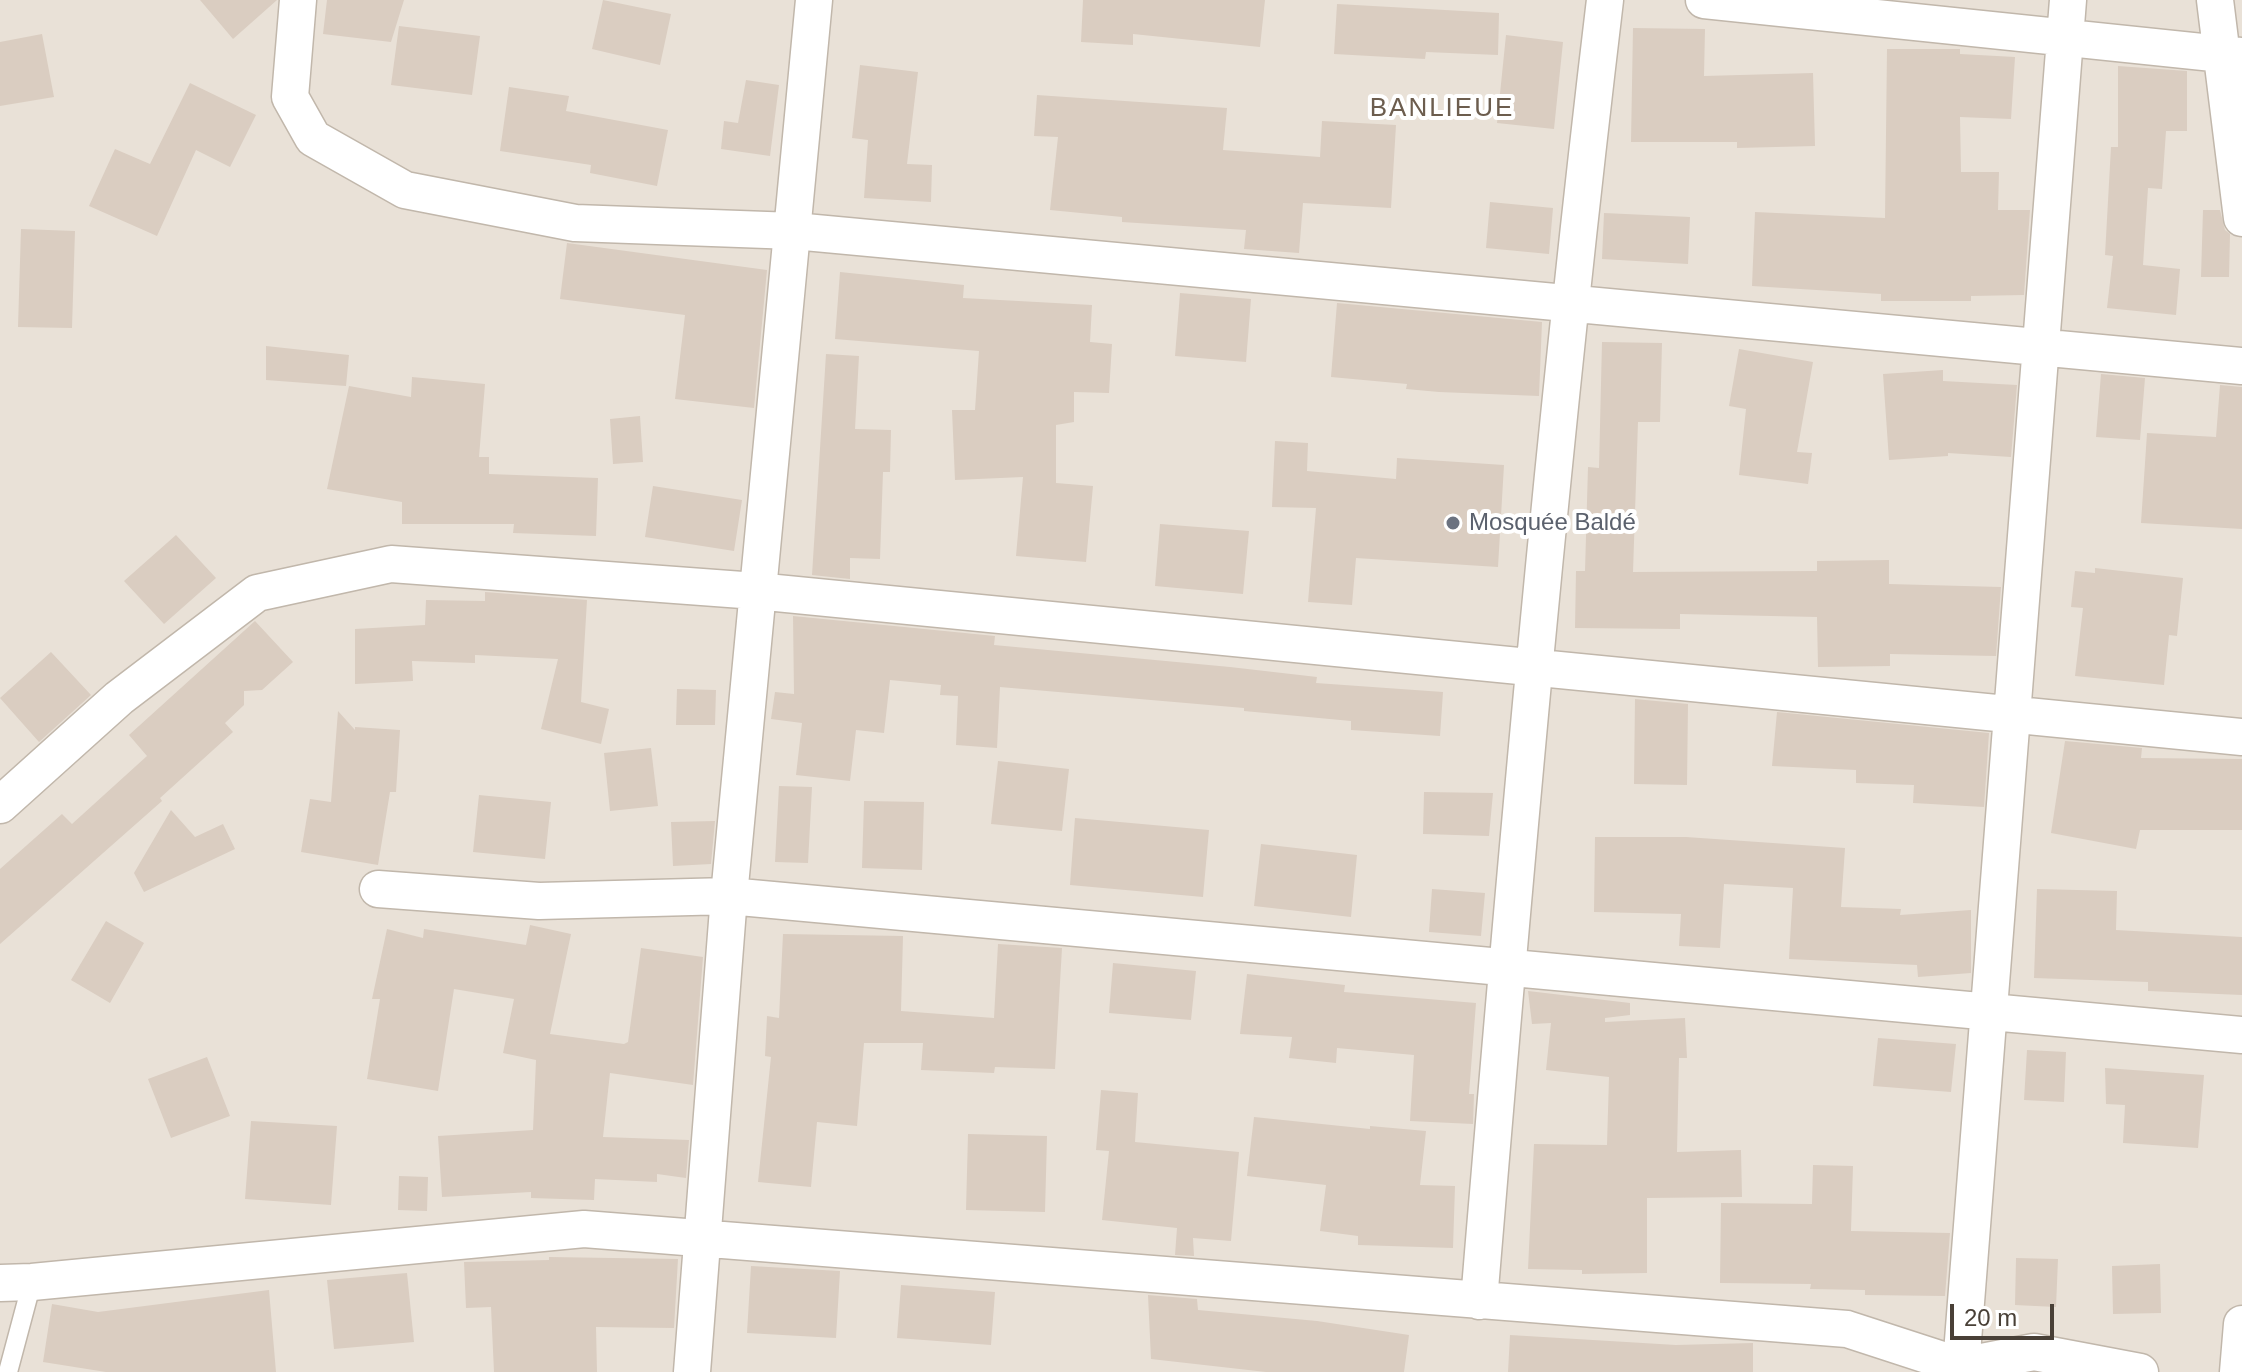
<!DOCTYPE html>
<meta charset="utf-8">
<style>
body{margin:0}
#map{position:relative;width:2242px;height:1372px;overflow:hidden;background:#f5f0e9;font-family:Arial,sans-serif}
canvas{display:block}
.scale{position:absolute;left:1950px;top:1304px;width:104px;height:36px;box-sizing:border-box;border:4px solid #494037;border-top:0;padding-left:10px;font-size:24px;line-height:28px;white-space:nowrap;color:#494037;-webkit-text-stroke:6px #fff;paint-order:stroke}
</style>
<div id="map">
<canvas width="2242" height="1372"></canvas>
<div class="scale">20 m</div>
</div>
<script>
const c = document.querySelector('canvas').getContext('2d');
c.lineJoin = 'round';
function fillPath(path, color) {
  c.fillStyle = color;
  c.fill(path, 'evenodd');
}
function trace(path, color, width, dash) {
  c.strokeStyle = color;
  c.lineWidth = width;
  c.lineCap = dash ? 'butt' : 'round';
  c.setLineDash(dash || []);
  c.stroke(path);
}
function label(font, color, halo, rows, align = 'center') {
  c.font = font + ' Arial,sans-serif';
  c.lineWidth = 8;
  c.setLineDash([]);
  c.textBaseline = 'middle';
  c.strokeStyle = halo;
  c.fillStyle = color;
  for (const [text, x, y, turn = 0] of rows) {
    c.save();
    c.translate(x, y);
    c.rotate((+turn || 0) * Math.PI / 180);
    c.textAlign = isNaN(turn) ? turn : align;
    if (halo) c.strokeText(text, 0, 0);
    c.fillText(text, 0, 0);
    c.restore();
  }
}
const residential = new Path2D(`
 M 0,0 L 2242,0 L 2242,1372 L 0,1372 Z`);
const building = new Path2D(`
 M 200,0 L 277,0 L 233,39 Z
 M 327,0 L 404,0 L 391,42 L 323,34 Z
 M 603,0 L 671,14 L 660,65 L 592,49 Z
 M 1083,0 L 1265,0 L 1260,47 L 1133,34 L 1133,45 L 1081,42 Z
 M 1337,4 L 1499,13 L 1498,55 L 1426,52 L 1425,59 L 1334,54 Z
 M 399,26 L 480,36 L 472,95 L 391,85 Z
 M 1633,28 L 1705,29 L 1704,76 L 1813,73 L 1815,146 L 1737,148 L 1737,142 L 1631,142 Z
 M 42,34 L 54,97 L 0,106 L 0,42 Z
 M 1506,35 L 1563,42 L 1554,129 L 1497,123 Z
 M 1887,49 L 1960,49 L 1960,54 L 2015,57 L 2011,119 L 1960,117 L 1961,172 L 1999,172 L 1998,210 L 2030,210 L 2024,295 L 1971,296 L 1971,301 L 1881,301 L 1881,294 L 1752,286 L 1755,212 L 1885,218 Z
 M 860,65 L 918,72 L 907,164 L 932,165 L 931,202 L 864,198 L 868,140 L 852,138 Z
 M 2118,66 L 2187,71 L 2187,131 L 2166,131 L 2162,189 L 2148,188 L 2143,265 L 2180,269 L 2176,315 L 2107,308 L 2113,256 L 2105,255 L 2111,147 L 2118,147 Z
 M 746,80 L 779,85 L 770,156 L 721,149 L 724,121 L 738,123 Z
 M 190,83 L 256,115 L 230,167 L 196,150 L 157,236 L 89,206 L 115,149 L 150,164 Z
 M 509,87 L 569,96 L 566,111 L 668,130 L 657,186 L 590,173 L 591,165 L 500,151 Z
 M 1037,95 L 1227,108 L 1223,150 L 1320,157 L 1322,121 L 1396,125 L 1391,208 L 1303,203 L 1299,253 L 1244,249 L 1246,230 L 1122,222 L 1122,217 L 1050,210 L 1058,137 L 1034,136 Z
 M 1490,202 L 1553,208 L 1549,254 L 1486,248 Z
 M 2203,210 L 2220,210 L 2225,230 L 2230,234 L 2229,277 L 2201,277 Z
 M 1604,213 L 1690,217 L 1688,264 L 1602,259 Z
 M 21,229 L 75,231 L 72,328 L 18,327 Z
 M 567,243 L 767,270 L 754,408 L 675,399 L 685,315 L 560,299 Z
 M 840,272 L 964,285 L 963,298 L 1092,305 L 1090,342 L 1112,344 L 1109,393 L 1074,392 L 1074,422 L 1056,425 L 1056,483 L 1093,486 L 1086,562 L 1016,556 L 1023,477 L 955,480 L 952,410 L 975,410 L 979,351 L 835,339 Z
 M 1180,293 L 1251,299 L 1246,362 L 1175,356 Z
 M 1337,303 L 1542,322 L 1539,396 L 1439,392 L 1406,389 L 1407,384 L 1331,377 Z
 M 1602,342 L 1662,343 L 1660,422 L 1638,422 L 1633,572 L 1817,571 L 1817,561 L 1889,560 L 1889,584 L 2001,587 L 1996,656 L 1890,654 L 1890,666 L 1818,667 L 1817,617 L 1680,614 L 1680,629 L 1575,628 L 1576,571 L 1585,571 L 1588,467 L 1599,468 Z
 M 266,346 L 349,355 L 346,386 L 266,380 Z
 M 1739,349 L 1813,362 L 1797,452 L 1812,453 L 1808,484 L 1739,475 L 1746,409 L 1729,406 Z
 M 826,354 L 859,356 L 855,429 L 891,430 L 890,472 L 883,472 L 880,559 L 850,558 L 850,579 L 812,575 Z
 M 1943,370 L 1943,381 L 2017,385 L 2011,457 L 1948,453 L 1948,456 L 1889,460 L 1883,374 Z
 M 2101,374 L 2145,378 L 2140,440 L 2096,437 Z
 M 412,377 L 485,384 L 479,457 L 489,457 L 489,474 L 598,478 L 596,536 L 513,533 L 514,524 L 402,524 L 402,502 L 327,489 L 349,386 L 411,397 Z
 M 2220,385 L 2242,387 L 2242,529 L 2141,523 L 2147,433 L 2216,437 Z
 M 640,416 L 643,462 L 613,464 L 610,419 Z
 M 1275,441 L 1308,443 L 1307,471 L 1396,479 L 1397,458 L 1504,465 L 1498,567 L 1356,558 L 1352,605 L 1308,602 L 1316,508 L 1272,507 Z
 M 653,486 L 742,500 L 734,551 L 645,537 Z
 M 1160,524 L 1249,531 L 1243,594 L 1155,586 Z
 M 176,535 L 216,578 L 164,624 L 124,581 Z
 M 2095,568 L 2183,578 L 2177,636 L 2169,635 L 2164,685 L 2075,676 L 2083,608 L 2071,607 L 2075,571 L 2095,573 Z
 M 485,592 L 587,600 L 581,702 L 609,709 L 601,744 L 541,729 L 558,659 L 475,655 L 475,663 L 412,661 L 413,681 L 355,684 L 355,629 L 425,625 L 426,600 L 485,601 Z
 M 793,616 L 995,636 L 994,645 L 1230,667 L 1317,677 L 1316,683 L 1443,692 L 1440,736 L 1351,730 L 1351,721 L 1244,711 L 1244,708 L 1000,687 L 997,748 L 956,745 L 958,696 L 940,695 L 941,685 L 890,680 L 884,733 L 856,730 L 850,781 L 796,775 L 802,723 L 771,719 L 775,692 L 794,694 Z
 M 255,621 L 293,662 L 262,690 L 244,691 L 244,705 L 225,723 L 233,732 L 160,798 L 162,801 L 0,944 L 0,869 L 62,814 L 72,824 L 147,756 L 129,735 Z
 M 51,652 L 91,695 L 39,742 L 0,698 Z
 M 677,689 L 716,690 L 715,725 L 676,725 Z
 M 1635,699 L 1688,704 L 1687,785 L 1634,784 Z
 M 338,711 L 355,730 L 355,727 L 400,730 L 396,792 L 390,792 L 378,865 L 301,852 L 310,799 L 331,802 Z
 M 1777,712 L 1989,733 L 1984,807 L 1913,803 L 1914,785 L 1856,783 L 1856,770 L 1772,766 Z
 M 2065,741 L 2142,748 L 2141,758 L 2242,759 L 2242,830 L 2140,830 L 2136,849 L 2051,833 Z
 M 651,748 L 658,806 L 610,811 L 604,753 Z
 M 998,761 L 1069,769 L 1062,831 L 991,824 Z
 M 779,786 L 812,787 L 808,863 L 775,862 Z
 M 1424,792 L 1493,793 L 1489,836 L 1423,834 Z
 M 479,795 L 551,802 L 545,859 L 473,852 Z
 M 864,801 L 924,802 L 922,870 L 862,868 Z
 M 171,810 L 195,837 L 223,824 L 235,849 L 144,892 L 134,873 Z
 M 1075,818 L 1209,830 L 1203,897 L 1070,885 Z
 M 715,821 L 711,864 L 673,866 L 671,822 Z
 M 1595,837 L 1686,837 L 1845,848 L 1841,907 L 1901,909 L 1900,915 L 1971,910 L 1971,973 L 1918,977 L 1917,965 L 1789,959 L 1793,888 L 1724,884 L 1720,948 L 1679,946 L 1681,914 L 1594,912 Z
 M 1261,844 L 1357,855 L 1351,917 L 1254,906 Z
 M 1432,889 L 1485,893 L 1481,936 L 1429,932 Z
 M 2037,889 L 2117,891 L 2116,930 L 2242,937 L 2242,995 L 2148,991 L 2148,982 L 2034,978 Z
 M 106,921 L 144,943 L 110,1003 L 71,980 Z
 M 530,925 L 571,934 L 550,1034 L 624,1044 L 628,1042 L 641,948 L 703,957 L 693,1085 L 610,1073 L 603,1137 L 689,1140 L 686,1178 L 657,1174 L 657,1182 L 595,1179 L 594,1200 L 531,1198 L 531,1192 L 442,1197 L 438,1136 L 533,1130 L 536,1060 L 503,1053 L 514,999 L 454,989 L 438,1091 L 367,1079 L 380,999 L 372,999 L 387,929 L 423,938 L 424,929 L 526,945 Z
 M 783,934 L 903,936 L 901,1011 L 994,1018 L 998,944 L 1062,948 L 1055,1069 L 995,1067 L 994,1073 L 921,1070 L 923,1043 L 864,1043 L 857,1126 L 817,1122 L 811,1187 L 758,1182 L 771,1057 L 765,1056 L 767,1016 L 779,1018 Z
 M 1113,963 L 1196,971 L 1191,1020 L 1109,1013 Z
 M 1247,974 L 1345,985 L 1344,992 L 1476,1003 L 1469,1094 L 1474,1094 L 1473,1124 L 1410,1121 L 1414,1055 L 1337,1048 L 1336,1063 L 1289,1058 L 1292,1037 L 1240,1034 Z
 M 1528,991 L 1630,1003 L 1630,1015 L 1605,1018 L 1605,1022 L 1685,1018 L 1687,1058 L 1679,1058 L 1677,1152 L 1741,1150 L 1742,1197 L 1647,1198 L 1647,1273 L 1582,1274 L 1582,1270 L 1528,1269 L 1534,1144 L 1607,1145 L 1609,1077 L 1546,1070 L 1551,1023 L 1532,1024 Z
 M 1878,1038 L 1956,1044 L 1951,1092 L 1873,1086 Z
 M 2027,1050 L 2066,1052 L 2064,1102 L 2024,1100 Z
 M 207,1057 L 230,1116 L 171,1138 L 148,1079 Z
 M 2105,1068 L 2204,1075 L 2198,1148 L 2123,1143 L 2125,1105 L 2106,1104 Z
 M 1101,1090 L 1138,1093 L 1135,1142 L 1239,1152 L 1231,1241 L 1193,1238 L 1194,1256 L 1175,1255 L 1177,1228 L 1102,1220 L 1109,1151 L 1096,1150 Z
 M 1254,1117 L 1370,1129 L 1370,1126 L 1426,1131 L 1420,1185 L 1455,1186 L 1453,1248 L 1358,1245 L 1358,1236 L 1320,1231 L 1326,1185 L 1247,1176 Z
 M 251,1121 L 337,1126 L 331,1205 L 245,1199 Z
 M 968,1134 L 1047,1136 L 1045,1212 L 966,1210 Z
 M 1813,1165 L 1853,1166 L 1851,1231 L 1950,1233 L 1945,1296 L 1865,1295 L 1865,1290 L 1810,1289 L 1811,1284 L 1720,1283 L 1721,1203 L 1812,1204 Z
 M 399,1176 L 428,1177 L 427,1211 L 398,1210 Z
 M 549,1257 L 678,1259 L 674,1328 L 596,1327 L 597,1372 L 494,1372 L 491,1307 L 466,1308 L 464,1262 L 549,1260 Z
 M 2016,1258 L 2058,1259 L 2056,1307 L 2015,1305 Z
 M 2160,1264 L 2161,1313 L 2113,1314 L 2112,1266 Z
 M 751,1266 L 840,1271 L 836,1338 L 747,1333 Z
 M 407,1273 L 414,1342 L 334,1349 L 327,1280 Z
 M 901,1285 L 995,1292 L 991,1345 L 897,1338 Z
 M 269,1290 L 276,1372 L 106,1372 L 43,1362 L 52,1304 L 98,1312 Z
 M 1148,1295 L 1197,1299 L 1198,1310 L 1317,1321 L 1409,1335 L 1404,1372 L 1266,1372 L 1151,1359 Z
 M 1510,1335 L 1676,1345 L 1753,1343 L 1753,1372 L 1508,1372 Z`);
const service = new Path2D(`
 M 8,1372 L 32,1282`);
const minor = new Path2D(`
 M 298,0 L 290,97 L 313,138 L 405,190 L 575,223 L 794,231 L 2242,366
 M 1704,0 L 2242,56
 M 2068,0 L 1961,1366 L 2034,1352 L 2140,1372
 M 2215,0 L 2242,218
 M 0,805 L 119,698 L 257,593 L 391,564 L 756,591 L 2242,737
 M 378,889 L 539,901 L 729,896 L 2242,1035
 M 0,1283 L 32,1282 L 584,1229 L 1847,1329 L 1961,1366 L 1968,1372
 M 1479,1301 C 1515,867 1553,433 1605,0
 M 692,1372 L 729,896 L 814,0
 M 2238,1372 L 2242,1324`);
const markers = [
 [1453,523,8,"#6b7280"]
];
const worshipNames = [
 ["Mosquée Baldé",1469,523]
];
const neighbourhoodNames = [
 ["BANLIEUE",1442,109]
];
fillPath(residential, '#e9e1d7');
fillPath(building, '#dacdc1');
trace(service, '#c1b7ab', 21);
trace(minor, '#c1b7ab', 39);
trace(service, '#fff', 18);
trace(minor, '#fff', 36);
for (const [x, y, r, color] of markers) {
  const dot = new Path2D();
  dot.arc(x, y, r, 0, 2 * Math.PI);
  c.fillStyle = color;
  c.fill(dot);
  trace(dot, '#fff', 3);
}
label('24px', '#5b616d', '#fff', worshipNames, 'left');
c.letterSpacing = '2px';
label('26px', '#6c5d4e', '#fff', neighbourhoodNames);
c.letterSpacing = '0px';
</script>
